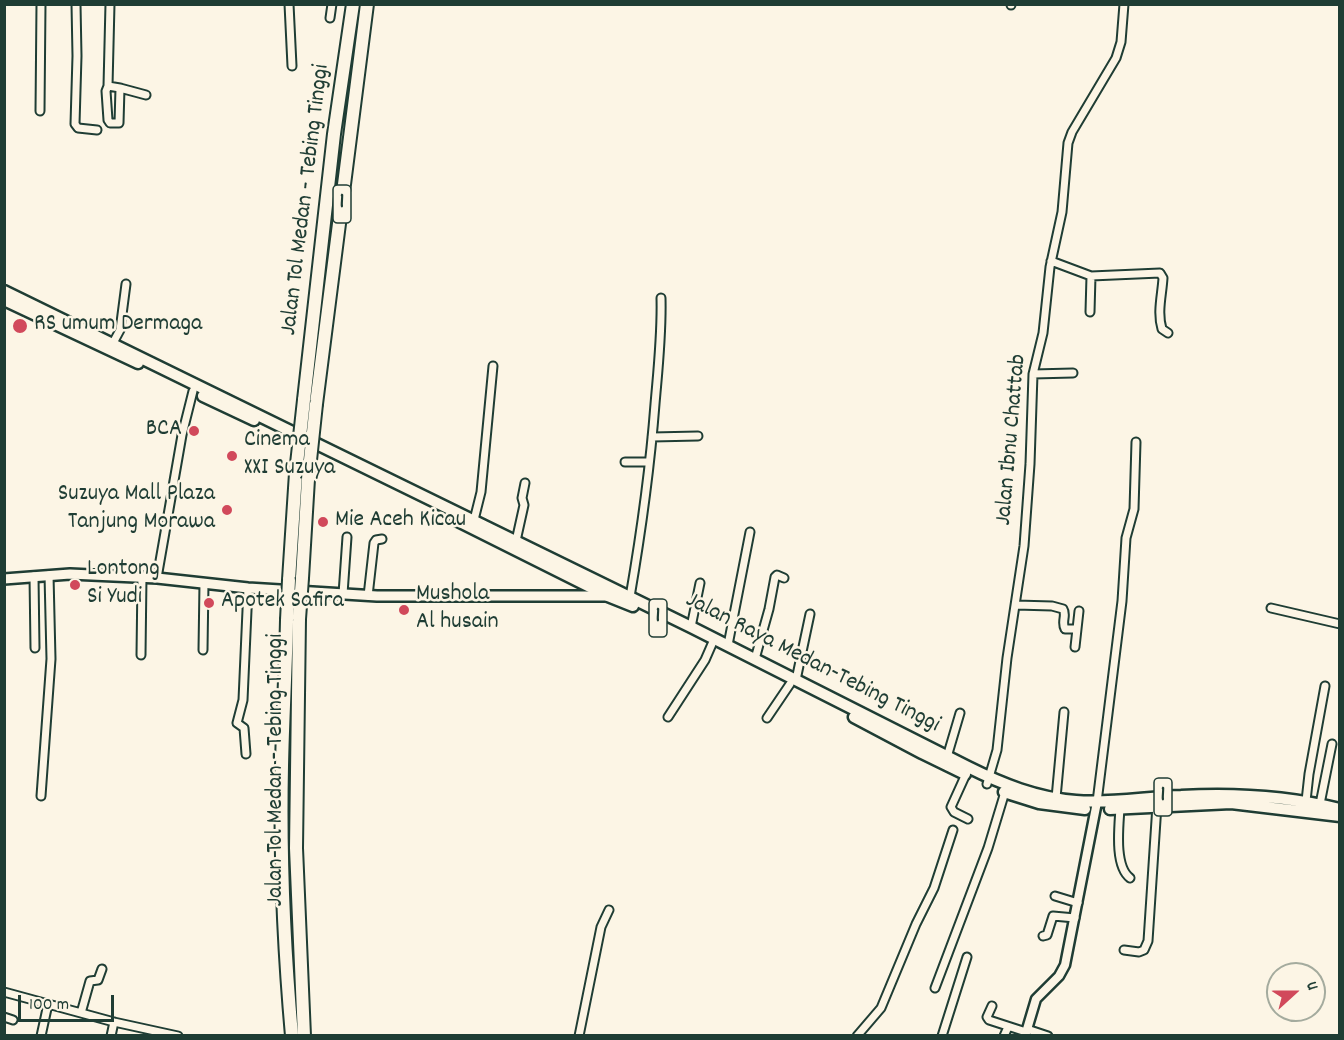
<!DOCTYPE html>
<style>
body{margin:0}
#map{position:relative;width:1344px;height:1040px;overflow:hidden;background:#fcf5e5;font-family:Dekko,sans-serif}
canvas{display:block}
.frame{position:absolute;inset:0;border:6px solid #1f3d34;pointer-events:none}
.north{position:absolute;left:1266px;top:962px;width:60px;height:60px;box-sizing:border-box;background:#fcf5e5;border:2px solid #a4ab9e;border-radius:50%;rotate:69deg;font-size:16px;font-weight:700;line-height:24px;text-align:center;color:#1f3d34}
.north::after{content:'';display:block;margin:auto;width:21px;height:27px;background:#d1495b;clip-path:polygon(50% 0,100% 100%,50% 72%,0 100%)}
.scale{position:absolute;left:18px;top:995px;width:96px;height:27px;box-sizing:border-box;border:3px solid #1f3d34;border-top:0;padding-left:8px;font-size:18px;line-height:21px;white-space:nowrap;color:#1f3d34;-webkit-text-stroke:4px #fcf5e5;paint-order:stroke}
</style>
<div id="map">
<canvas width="1344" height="1040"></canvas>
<div class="frame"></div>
<div class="north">U</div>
<div class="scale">100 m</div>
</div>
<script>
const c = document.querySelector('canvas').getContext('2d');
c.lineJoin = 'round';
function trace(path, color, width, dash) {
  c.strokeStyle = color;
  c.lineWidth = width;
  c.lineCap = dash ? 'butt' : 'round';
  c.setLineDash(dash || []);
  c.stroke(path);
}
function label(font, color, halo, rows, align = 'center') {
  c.font = font + ' Dekko,sans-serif';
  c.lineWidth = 5;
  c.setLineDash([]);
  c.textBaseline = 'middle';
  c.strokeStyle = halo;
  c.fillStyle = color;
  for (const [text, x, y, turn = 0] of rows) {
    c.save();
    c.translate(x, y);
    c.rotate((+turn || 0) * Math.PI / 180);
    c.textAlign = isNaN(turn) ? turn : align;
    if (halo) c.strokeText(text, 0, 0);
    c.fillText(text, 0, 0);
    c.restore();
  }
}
const minor = new Path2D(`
 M 76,4 L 77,56 L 75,124 L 78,128 L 97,130
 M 289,4 L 292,66
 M 1011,4 L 1011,5
 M 330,18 L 332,4
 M 108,86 L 106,91 L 108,120 L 110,123 L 119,123 L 120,88 L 108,86 L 110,4
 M 120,88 L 146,95
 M 40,111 L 41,4
 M 1051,261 L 1091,276 L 1090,312
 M 1091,276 L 1160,273 L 1163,278 C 1162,295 1157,312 1162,329 L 1168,333
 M 113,343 L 120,330 L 126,284
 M 1033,374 L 1073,373
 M 652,437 L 698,436
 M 625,462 L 649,462
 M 474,520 L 481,492 L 493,366
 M 516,541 L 524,505 L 522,498 L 525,483
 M 34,576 L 35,648
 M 157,578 L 182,435 L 193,391
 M 343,594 L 347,537
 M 368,596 L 374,543 L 376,540 L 382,539
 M 630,597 C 641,533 650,469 655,404 C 658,369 662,334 661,298
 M 1016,605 L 1052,606 L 1063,609 C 1067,615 1061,622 1065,629 L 1077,629 L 1075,647
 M 1271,608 L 1340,624
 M 691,627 L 700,583
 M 1077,629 L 1079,611
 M 728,645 L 750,532
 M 203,650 L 204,583
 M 141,655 L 142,577
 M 755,659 L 769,609 L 775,577 L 777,575 L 784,578
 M 796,680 L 810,614
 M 668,717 L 705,660 L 712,644
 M 767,718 L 790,684
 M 246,754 L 244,728 L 237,723 L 243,700 L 248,588
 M 947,757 L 960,713
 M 966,774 L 951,807 L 954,812 L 968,819
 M 987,784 L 997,750 L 1007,658 L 1024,546 L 1030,464 L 1033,374 L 1043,333 L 1050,267 L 1062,212 L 1068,143 L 1072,132 L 1116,58 L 1121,42 L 1124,4
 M 41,796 L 51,659 L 49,575
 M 1056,798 L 1064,712
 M 1306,801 L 1309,774 L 1325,686
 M 1097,802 L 1122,601 L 1126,538 L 1134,509 L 1136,442
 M 1320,804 L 1332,744
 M 1120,808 C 1119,826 1114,866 1130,878
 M 1055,896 L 1078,903
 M 1043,936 L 1047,935 L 1053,916 L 1075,918
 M 1124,950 L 1139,952 L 1144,950 L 1148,941 L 1157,805
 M 935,988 L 988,848 L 1005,792
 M 4,992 L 114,1022 L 178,1036
 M 992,1006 L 987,1017 L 989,1020 L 1026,1032
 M 81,1013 L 90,981 L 98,980 L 102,969
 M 4,1017 L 13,1020
 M 1027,1029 L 1048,1036
 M 41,1036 L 48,1004
 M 111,1036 L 114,1022
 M 579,1036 L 601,927 L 609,910
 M 857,1036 L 881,1008 L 916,924 L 934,888 L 953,830
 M 942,1036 L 967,957
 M 1004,1036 L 1008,1027`);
const tertiary = new Path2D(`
 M 1025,1036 L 1036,999 L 1059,976 L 1065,965 L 1097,802`);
const secondary = new Path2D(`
 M 4,579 L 70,574 L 157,578 L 248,588 L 377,596 L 607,596`);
const trunk = new Path2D(`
 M 4,291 L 691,627 L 968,767 C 1002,784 1037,798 1076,801 C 1111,804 1146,797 1181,796 C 1234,793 1287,796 1340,809
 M 4,300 L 138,363
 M 203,396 L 254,420
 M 456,520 L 608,596 L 633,606
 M 854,717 L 922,753 L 965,774
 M 1004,792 L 1039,803 L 1085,809
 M 1110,809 L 1231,803 L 1340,816`);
const motorway = new Path2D(`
 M 304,400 L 334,134 L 353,4
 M 316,404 L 367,4
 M 302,578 L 308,479
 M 289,580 L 296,473
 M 299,619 L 296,848 L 304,1036
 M 287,620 C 286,668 283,717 282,766 C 280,856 284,946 292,1036`);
const motorwayBridge = new Path2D(`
 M 296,473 L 304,400
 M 308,479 L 316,404
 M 299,619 L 302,578
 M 287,620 L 289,580`);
const markers = [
 [20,326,8,"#d1495b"],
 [194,431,6,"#d1495b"],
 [232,456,6,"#d1495b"],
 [227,510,6,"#d1495b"],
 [323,522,6,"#d1495b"],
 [75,585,6,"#d1495b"],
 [209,603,6,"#d1495b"],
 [404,610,6,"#d1495b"]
];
const shields = [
 [342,204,18],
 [658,618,18],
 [1163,797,18]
];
const shieldNames = [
 ["1",342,204],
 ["1",658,618],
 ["1",1163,797]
];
const streetNames = [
 ["Jalan Tol Medan - Tebing Tinggi",307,200,-83],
 ["Jalan Ibnu Chattab",1013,440,-85],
 ["Jalan Raya Medan-Tebing Tinggi",812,664,27],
 ["Jalan Tol Medan - Tebing Tinggi",278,770,-90]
];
const poiNames = [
 ["RS umum Dermaga",34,326],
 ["BCA",182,431,"right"],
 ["Cinema",244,442],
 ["XXI Suzuya",244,470],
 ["Suzuya Mall Plaza",215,496,"right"],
 ["Tanjung Morawa",215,524,"right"],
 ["Mie Aceh Kicau",335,522],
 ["Lontong",87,571],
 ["Si Yudi",87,599],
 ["Mushola",416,596],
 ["Al husain",416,624],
 ["Apotek Safira",221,603]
];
trace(minor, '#1f3d34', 11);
trace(tertiary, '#1f3d34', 13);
trace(secondary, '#1f3d34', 14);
trace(trunk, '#1f3d34', 15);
trace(motorway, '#1f3d34', 16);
trace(minor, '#fcf5e5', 7);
trace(tertiary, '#fcf5e5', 8);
trace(secondary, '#fcf5e5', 9);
trace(trunk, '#fcf5e5', 10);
trace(motorway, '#fcf5e5', 12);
trace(motorwayBridge, '#1f3d34', 16, []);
trace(motorwayBridge, '#fcf5e5', 12);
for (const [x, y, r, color] of markers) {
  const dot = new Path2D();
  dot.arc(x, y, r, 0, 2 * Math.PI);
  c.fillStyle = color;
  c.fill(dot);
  trace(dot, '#fcf5e5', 2);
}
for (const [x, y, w] of shields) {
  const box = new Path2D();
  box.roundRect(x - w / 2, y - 19, w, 38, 4.5);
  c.fillStyle = '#fcf5e5';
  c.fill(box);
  trace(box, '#1f3d34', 1.5);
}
label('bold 22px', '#1f3d34', null, shieldNames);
label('24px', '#1f3d34', '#fcf5e5', streetNames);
label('24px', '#1f3d34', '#fcf5e5', poiNames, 'left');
</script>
